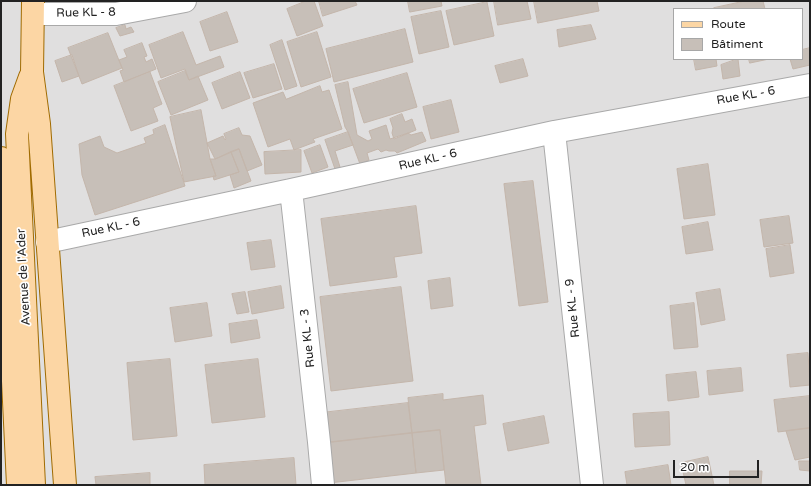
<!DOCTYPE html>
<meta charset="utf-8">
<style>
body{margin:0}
#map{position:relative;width:811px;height:486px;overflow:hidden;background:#f2efe9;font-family:"Varela Round",sans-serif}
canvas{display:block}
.frame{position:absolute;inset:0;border:2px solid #222;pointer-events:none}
.legend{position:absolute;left:673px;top:8px;width:130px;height:52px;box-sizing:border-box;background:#fff;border:1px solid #a7a7a7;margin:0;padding:5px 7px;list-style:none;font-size:12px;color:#222}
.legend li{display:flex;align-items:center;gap:8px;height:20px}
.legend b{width:20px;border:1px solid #a7a7a7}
.scale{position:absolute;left:673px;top:460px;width:86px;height:18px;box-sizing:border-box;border:2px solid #222;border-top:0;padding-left:5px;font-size:12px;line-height:14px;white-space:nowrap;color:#222;-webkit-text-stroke:3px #fff;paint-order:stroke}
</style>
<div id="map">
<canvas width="811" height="486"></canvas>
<div class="frame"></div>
<ul class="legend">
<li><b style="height:5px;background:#fcd6a4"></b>Route</li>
<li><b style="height:11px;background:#c7bfb8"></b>Bâtiment</li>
</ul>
<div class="scale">20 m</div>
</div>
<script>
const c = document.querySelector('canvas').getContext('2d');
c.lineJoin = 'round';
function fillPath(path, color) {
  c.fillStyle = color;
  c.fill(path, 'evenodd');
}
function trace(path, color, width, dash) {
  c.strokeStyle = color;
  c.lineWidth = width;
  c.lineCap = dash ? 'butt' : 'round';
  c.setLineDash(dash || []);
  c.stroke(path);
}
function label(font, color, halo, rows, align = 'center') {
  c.font = font + ' "Varela Round",sans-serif';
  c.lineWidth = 3.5;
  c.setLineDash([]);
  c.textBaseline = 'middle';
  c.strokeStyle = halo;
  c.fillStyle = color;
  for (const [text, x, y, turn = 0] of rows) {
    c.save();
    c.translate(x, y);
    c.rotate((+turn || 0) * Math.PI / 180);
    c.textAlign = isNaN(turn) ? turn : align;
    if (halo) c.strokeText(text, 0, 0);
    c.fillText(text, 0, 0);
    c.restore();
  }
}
const residential = new Path2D(`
 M 1,1 L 810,1 L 810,485 L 1,485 ZM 674,9 L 802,9 L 802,59 L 674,59 Z`);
const building = new Path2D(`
 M 306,1 L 314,1 L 323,26 L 297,36 L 287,9 Z
 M 319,1 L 355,1 L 357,5 L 323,16 Z
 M 408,1 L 441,1 L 442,6 L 410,12 Z
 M 494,1 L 527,1 L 531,19 L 498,25 Z
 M 534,1 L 597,1 L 599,11 L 538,23 Z
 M 745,1 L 763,1 L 765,9 L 715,9 L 714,8 Z
 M 487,2 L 494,36 L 454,45 L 446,11 Z
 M 441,11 L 449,47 L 419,54 L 411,17 Z
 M 227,12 L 238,42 L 210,51 L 200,22 Z
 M 125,25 L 126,29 L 131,27 L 134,32 L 120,36 L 116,28 Z
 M 591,25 L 596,39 L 559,47 L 557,30 Z
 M 405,29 L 413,62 L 334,82 L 326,49 Z
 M 183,32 L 196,65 L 220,56 L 224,67 L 189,80 L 185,69 L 161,78 L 149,45 Z
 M 317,32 L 331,77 L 301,87 L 287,42 Z
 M 108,33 L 122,68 L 82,84 L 68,48 Z
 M 282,40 L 297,86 L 285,90 L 270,45 Z
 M 142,43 L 147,56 L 144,57 L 146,62 L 152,59 L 156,69 L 124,82 L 120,71 L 123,70 L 119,60 L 127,57 L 124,50 Z
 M 810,48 L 810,65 L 793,69 L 790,59 L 802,59 L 802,50 Z
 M 72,55 L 79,76 L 62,82 L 55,61 Z
 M 523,59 L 528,76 L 500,83 L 495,66 Z
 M 694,59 L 716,59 L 717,66 L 696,70 Z
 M 738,59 L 740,76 L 723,79 L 721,65 Z
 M 749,59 L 769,59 L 750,63 Z
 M 274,64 L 282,89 L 253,98 L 244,73 Z
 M 185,71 L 189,80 L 198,76 L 208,100 L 171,115 L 158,82 Z
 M 150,72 L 162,104 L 153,108 L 158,121 L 131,131 L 114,86 Z
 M 240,72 L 250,98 L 222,109 L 212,83 Z
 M 407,73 L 417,107 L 364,123 L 353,89 Z
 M 348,82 L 357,135 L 368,141 L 372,139 L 369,131 L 386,125 L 390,139 L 408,133 L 411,135 L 422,132 L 426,141 L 397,153 L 395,151 L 389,151 L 386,150 L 381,152 L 378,149 L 367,153 L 369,160 L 360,164 L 348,132 L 345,127 L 335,85 Z
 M 320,86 L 322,92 L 329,90 L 342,129 L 313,139 L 315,142 L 294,150 L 290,139 L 268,147 L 253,103 L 283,92 L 286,99 Z
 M 451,100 L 459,132 L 431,139 L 423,107 Z
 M 201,110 L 210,159 L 216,176 L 184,182 L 170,117 Z
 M 402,114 L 405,122 L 412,119 L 416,130 L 394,139 L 392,133 L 393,128 L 390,119 Z
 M 165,125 L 185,186 L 95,215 L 82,175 L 79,144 L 100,136 L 104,147 L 117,153 L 146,143 L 144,138 L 154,134 L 153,130 Z
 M 239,128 L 242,135 L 250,136 L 262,165 L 247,171 L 239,149 L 215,159 L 207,143 L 223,136 L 225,140 L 226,139 L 224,134 Z
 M 348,132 L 353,145 L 335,151 L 340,167 L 335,169 L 325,140 Z
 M 320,145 L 328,167 L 312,173 L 304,151 Z
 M 239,149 L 251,181 L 234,188 L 230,175 L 239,172 L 231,152 Z
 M 301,150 L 301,172 L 265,174 L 264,152 Z
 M 231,152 L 239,172 L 214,180 L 213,176 L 216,176 L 210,159 L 215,159 Z
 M 708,164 L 715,215 L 684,219 L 677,169 Z
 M 533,181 L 548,302 L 519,306 L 504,184 Z
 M 416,206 L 422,253 L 394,257 L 397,277 L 330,286 L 321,219 Z
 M 789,216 L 793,243 L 764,247 L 760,220 Z
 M 708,222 L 713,250 L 686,254 L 682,227 Z
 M 271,240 L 275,267 L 251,270 L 247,243 Z
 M 790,245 L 794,273 L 770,277 L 766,249 Z
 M 450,278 L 453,306 L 431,309 L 428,281 Z
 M 281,286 L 284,308 L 252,314 L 248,292 Z
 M 401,287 L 413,381 L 331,391 L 320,297 Z
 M 720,289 L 725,320 L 701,325 L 696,293 Z
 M 245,292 L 249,312 L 237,314 L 232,294 Z
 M 207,303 L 212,336 L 175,342 L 170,308 Z
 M 694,303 L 698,347 L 674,349 L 670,306 Z
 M 257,320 L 260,338 L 231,343 L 229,324 Z
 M 808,353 L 810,385 L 790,387 L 787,355 Z
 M 170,359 L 177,436 L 133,440 L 127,363 Z
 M 258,359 L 265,417 L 212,423 L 205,365 Z
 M 741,368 L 743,391 L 709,395 L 707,371 Z
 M 696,372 L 699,397 L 668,401 L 666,375 Z
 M 443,394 L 443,400 L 483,395 L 486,424 L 474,426 L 481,485 L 446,485 L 440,430 L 412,433 L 408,398 Z
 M 810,396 L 810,428 L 778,432 L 774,400 Z
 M 408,403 L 412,433 L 324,443 L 321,413 Z
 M 669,412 L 670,445 L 635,447 L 633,414 Z
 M 544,416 L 549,443 L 508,451 L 503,424 Z
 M 810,428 L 810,457 L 795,460 L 786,431 Z
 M 440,430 L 444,470 L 416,473 L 412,433 Z
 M 412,433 L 416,473 L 329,483 L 324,443 Z
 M 708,457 L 714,485 L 686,485 L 681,463 Z
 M 294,458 L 296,485 L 205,485 L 204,465 Z
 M 799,461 L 810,461 L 810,471 L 800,470 Z
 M 668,465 L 671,485 L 627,485 L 625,472 Z
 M 730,471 L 762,471 L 761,485 L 730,485 Z
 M 150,473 L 150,485 L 96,485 L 95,477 Z`);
const minor = new Path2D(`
 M 33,14 L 116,14 L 185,1
 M 554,132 L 592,485
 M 291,190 L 319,442 L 323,485
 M 47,242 L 291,190 L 554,132 L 810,85`);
const major = new Path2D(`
 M 33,1 L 32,72 L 39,124 L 65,485
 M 30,77 L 22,99 L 17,134 L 34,485
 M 1,158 L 3,172 L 18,485`);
const streetNames = [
 ["Rue KL - 8",86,13,-1],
 ["Rue KL - 6",746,96,-10],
 ["Rue KL - 6",428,160,-13],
 ["Rue KL - 6",111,228,-12],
 ["Avenue de l'Ader",24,277,-93],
 ["Rue KL - 9",573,308,-96],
 ["Rue KL - 3",308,338,-96]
];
fillPath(residential, '#e0dfdf');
fillPath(building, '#c7bfb8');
trace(building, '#c4b6ab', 1);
trace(minor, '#a9a9a9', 24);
trace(major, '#a06b00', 24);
trace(minor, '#fff', 22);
trace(major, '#fcd6a4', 22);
label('12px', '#222', '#fff', streetNames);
</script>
